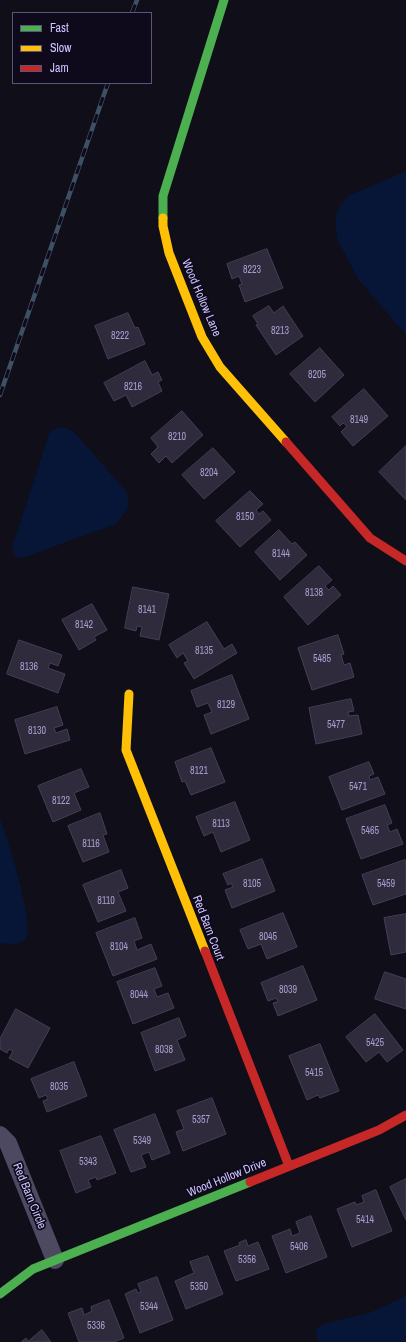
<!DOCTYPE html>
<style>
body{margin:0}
#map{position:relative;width:406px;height:1342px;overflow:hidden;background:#100e18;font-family:"Archivo Narrow",sans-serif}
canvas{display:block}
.legend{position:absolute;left:12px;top:12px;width:140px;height:72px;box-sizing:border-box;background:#0e0a1c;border:1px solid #5b5577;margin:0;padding:5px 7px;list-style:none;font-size:12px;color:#cfc5ff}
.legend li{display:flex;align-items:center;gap:8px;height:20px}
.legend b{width:20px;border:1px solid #5b5577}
</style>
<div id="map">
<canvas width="406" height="1342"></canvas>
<ul class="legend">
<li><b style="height:5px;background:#4caf50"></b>Fast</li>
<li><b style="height:5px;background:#ffc107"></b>Slow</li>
<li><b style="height:5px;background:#c62828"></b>Jam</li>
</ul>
</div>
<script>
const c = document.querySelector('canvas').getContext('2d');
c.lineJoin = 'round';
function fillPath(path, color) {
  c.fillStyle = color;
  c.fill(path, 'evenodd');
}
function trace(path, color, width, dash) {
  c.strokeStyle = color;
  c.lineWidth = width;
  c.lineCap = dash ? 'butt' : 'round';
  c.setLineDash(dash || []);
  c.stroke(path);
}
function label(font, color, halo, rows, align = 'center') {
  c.font = font + ' "Archivo Narrow",sans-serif';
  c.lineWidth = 3.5;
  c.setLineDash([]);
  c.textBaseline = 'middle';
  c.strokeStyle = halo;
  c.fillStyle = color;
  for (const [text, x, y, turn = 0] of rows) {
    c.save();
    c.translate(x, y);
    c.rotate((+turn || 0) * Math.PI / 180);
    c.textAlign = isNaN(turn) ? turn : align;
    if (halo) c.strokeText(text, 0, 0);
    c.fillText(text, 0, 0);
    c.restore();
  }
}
const water = new Path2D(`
 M 406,171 L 406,335 L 358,279 L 338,241 L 336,231 L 336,215 L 340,205 L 348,196 Z
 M 59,427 L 67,428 L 75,433 L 126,491 C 132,507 126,512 116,524 L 28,556 L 18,558 L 13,553 L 13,545 L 49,434 L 53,430 Z
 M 0,818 C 7,836 35,925 26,938 C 20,946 9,944 0,943 Z
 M 406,1296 L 406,1342 L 319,1342 L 316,1334 L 317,1328 L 323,1324 L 369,1313 Z`);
const building = new Path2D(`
 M 267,249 L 283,288 L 245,302 L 239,285 L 242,284 L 239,276 L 232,279 L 227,264 Z
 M 269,306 L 274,313 L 283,306 L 303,336 L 276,355 L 256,325 L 258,324 L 253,316 Z
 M 128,313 L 135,328 L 138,327 L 145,344 L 108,359 L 95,326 Z
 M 320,348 L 344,375 L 315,402 L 290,374 Z
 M 145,361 L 152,375 L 158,372 L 162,380 L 158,382 L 162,391 L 132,407 L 126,395 L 114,401 L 104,383 Z
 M 364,389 L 388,416 L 353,446 L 341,432 L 347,426 L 343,423 L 340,426 L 332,417 Z
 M 182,411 L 203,435 L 172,463 L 166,456 L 159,463 L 151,454 L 158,447 L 151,438 Z
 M 406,446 L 406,500 L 379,472 Z
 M 213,448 L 235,472 L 204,499 L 182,475 Z
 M 250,491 L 263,504 L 256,510 L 259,514 L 263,511 L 271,520 L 240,547 L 216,521 Z
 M 279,530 L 292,544 L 295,542 L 307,555 L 280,580 L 255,552 Z
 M 319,566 L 332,580 L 325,586 L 329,590 L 333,586 L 341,595 L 308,625 L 284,597 Z
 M 133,587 L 169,594 L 159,640 L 140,636 L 142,627 L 137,626 L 136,631 L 125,628 Z
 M 92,604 L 107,630 L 94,637 L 96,640 L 79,650 L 62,620 Z
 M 207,622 L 224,649 L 232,644 L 237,653 L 194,679 L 184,663 L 188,661 L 183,653 L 177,658 L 169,645 Z
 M 338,635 L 344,654 L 341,655 L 344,665 L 350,663 L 354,677 L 312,690 L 298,648 Z
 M 19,640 L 62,655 L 58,666 L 50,663 L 48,668 L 65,674 L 58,693 L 7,674 Z
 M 232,675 L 249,719 L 211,734 L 204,715 L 212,712 L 208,703 L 197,707 L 191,691 Z
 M 351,699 L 354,711 L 348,712 L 349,716 L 358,715 L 362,734 L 316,744 L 309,708 Z
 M 57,707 L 63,725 L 54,728 L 56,733 L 67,729 L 70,740 L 25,754 L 15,720 Z
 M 211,748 L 225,782 L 191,795 L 185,781 L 182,782 L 175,762 Z
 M 369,762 L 374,774 L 369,776 L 370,780 L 378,777 L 385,794 L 342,810 L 329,777 Z
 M 81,769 L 89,787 L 74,793 L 81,810 L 53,822 L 38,786 Z
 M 235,802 L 250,840 L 221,852 L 213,832 L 204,836 L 196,817 Z
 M 385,805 L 392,823 L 387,825 L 390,832 L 397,829 L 403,844 L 361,859 L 346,819 Z
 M 100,813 L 107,834 L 103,835 L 109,852 L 83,862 L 68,826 Z
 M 262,859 L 275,891 L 232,908 L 225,890 L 233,887 L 231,883 L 228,885 L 223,874 Z
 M 405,860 L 406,864 L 406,894 L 373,905 L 362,875 Z
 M 121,870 L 128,888 L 118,892 L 126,911 L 98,922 L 83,885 Z
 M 283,913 L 297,947 L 267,959 L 261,944 L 248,949 L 240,930 Z
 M 406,914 L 406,952 L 391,955 L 384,918 Z
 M 135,918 L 142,938 L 134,941 L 137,950 L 151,944 L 157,959 L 113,976 L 96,933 Z
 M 303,966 L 317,1000 L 278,1016 L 273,1003 L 278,1002 L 276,998 L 268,1001 L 261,983 Z
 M 155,968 L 162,986 L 154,989 L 157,997 L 168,993 L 174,1008 L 133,1024 L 117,982 Z
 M 385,972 L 406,979 L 406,1009 L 375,999 Z
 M 16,1009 L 50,1028 L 28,1068 L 9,1058 L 13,1051 L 9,1049 L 7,1053 L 0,1049 L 0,1039 Z
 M 375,1014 L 403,1050 L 387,1062 L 379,1052 L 366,1062 L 346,1037 Z
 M 179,1018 L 186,1036 L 177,1040 L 185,1060 L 155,1071 L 141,1033 Z
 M 320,1044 L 339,1091 L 320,1098 L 318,1095 L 307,1100 L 289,1056 Z
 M 74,1062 L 87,1096 L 47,1112 L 43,1101 L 48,1099 L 46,1095 L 39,1098 L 31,1079 Z
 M 212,1098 L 226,1134 L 183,1151 L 176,1132 L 184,1129 L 177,1111 Z
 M 155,1114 L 170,1153 L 152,1160 L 149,1152 L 141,1155 L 146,1167 L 131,1172 L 114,1130 Z
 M 101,1136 L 116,1173 L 97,1180 L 96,1177 L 88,1180 L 91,1187 L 76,1193 L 60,1151 Z
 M 406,1179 L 406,1220 L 390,1187 Z
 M 376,1190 L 392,1231 L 352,1247 L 337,1209 L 355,1202 L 356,1205 L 364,1202 L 362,1196 Z
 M 311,1216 L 327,1257 L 286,1273 L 272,1236 L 290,1229 L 292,1236 L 300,1233 L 296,1222 Z
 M 246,1240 L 248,1246 L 258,1242 L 269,1269 L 236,1281 L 224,1251 L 240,1245 L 239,1243 Z
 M 208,1256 L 223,1294 L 186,1309 L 175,1281 L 194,1273 L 190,1262 Z
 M 157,1277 L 173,1320 L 140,1333 L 125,1294 L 136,1289 L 138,1293 L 141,1292 L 138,1284 Z
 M 109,1300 L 124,1338 L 114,1342 L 79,1342 L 68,1313 L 82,1308 L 84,1315 L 92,1311 L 91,1307 Z
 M 42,1330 L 51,1342 L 21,1342 L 26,1338 L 28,1341 Z`);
const street = new Path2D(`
 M 0,1135 L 8,1143 L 55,1260`);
const fast = new Path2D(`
 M 163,218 L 163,196 L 224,0
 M 0,1294 L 33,1269 L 250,1182`);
const slow = new Path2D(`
 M 163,218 L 163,226 L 169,253 L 202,337 L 220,367 L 286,442
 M 129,694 L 126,750 L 205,951`);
const jam = new Path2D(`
 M 286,442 L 370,538 L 406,561
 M 205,951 L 289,1166
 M 250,1182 L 379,1130 L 406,1115`);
const rail = new Path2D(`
 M 132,13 L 137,0
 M 0,395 L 108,83`);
const numberNames = [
 ["8223",252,270],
 ["8213",280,331],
 ["8222",120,336],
 ["8205",317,375],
 ["8216",133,387],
 ["8149",359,420],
 ["8210",177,437],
 ["8204",209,473],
 ["8150",245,517],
 ["8144",281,554],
 ["8138",314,593],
 ["8141",147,610],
 ["8142",84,625],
 ["8135",204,651],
 ["5485",322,659],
 ["8136",29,667],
 ["8129",226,705],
 ["5477",336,725],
 ["8130",37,731],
 ["8121",199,771],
 ["5471",358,787],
 ["8122",61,801],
 ["8113",221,824],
 ["5465",370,831],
 ["8116",91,844],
 ["8105",252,884],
 ["5459",386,884],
 ["8110",106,901],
 ["8045",268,937],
 ["8104",119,947],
 ["8039",288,990],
 ["8044",139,995],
 ["5425",375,1043],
 ["8038",164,1050],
 ["5415",314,1073],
 ["8035",59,1087],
 ["5357",201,1120],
 ["5349",142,1141],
 ["5343",88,1162],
 ["5414",365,1220],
 ["5406",299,1247],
 ["5356",247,1260],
 ["5350",199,1287],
 ["5344",149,1307],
 ["5336",96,1326]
];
const streetNames = [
 ["Wood Hollow Lane",201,298,67],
 ["Red Barn Court",208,928,69],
 ["Wood Hollow Drive",227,1178,-22],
 ["Red Barn Circle",29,1196,68]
];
fillPath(water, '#071536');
fillPath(building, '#2f2b3c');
trace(building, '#443f58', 1);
trace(street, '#4c4961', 18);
trace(fast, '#4caf50', 9);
trace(slow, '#ffc107', 9);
trace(jam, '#c62828', 9);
trace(rail, '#3e5063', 4.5);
trace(rail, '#0e0a1c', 3, [9]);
label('10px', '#a79ece', null, numberNames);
label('12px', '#cfc5ff', '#0e0a1c', streetNames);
</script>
